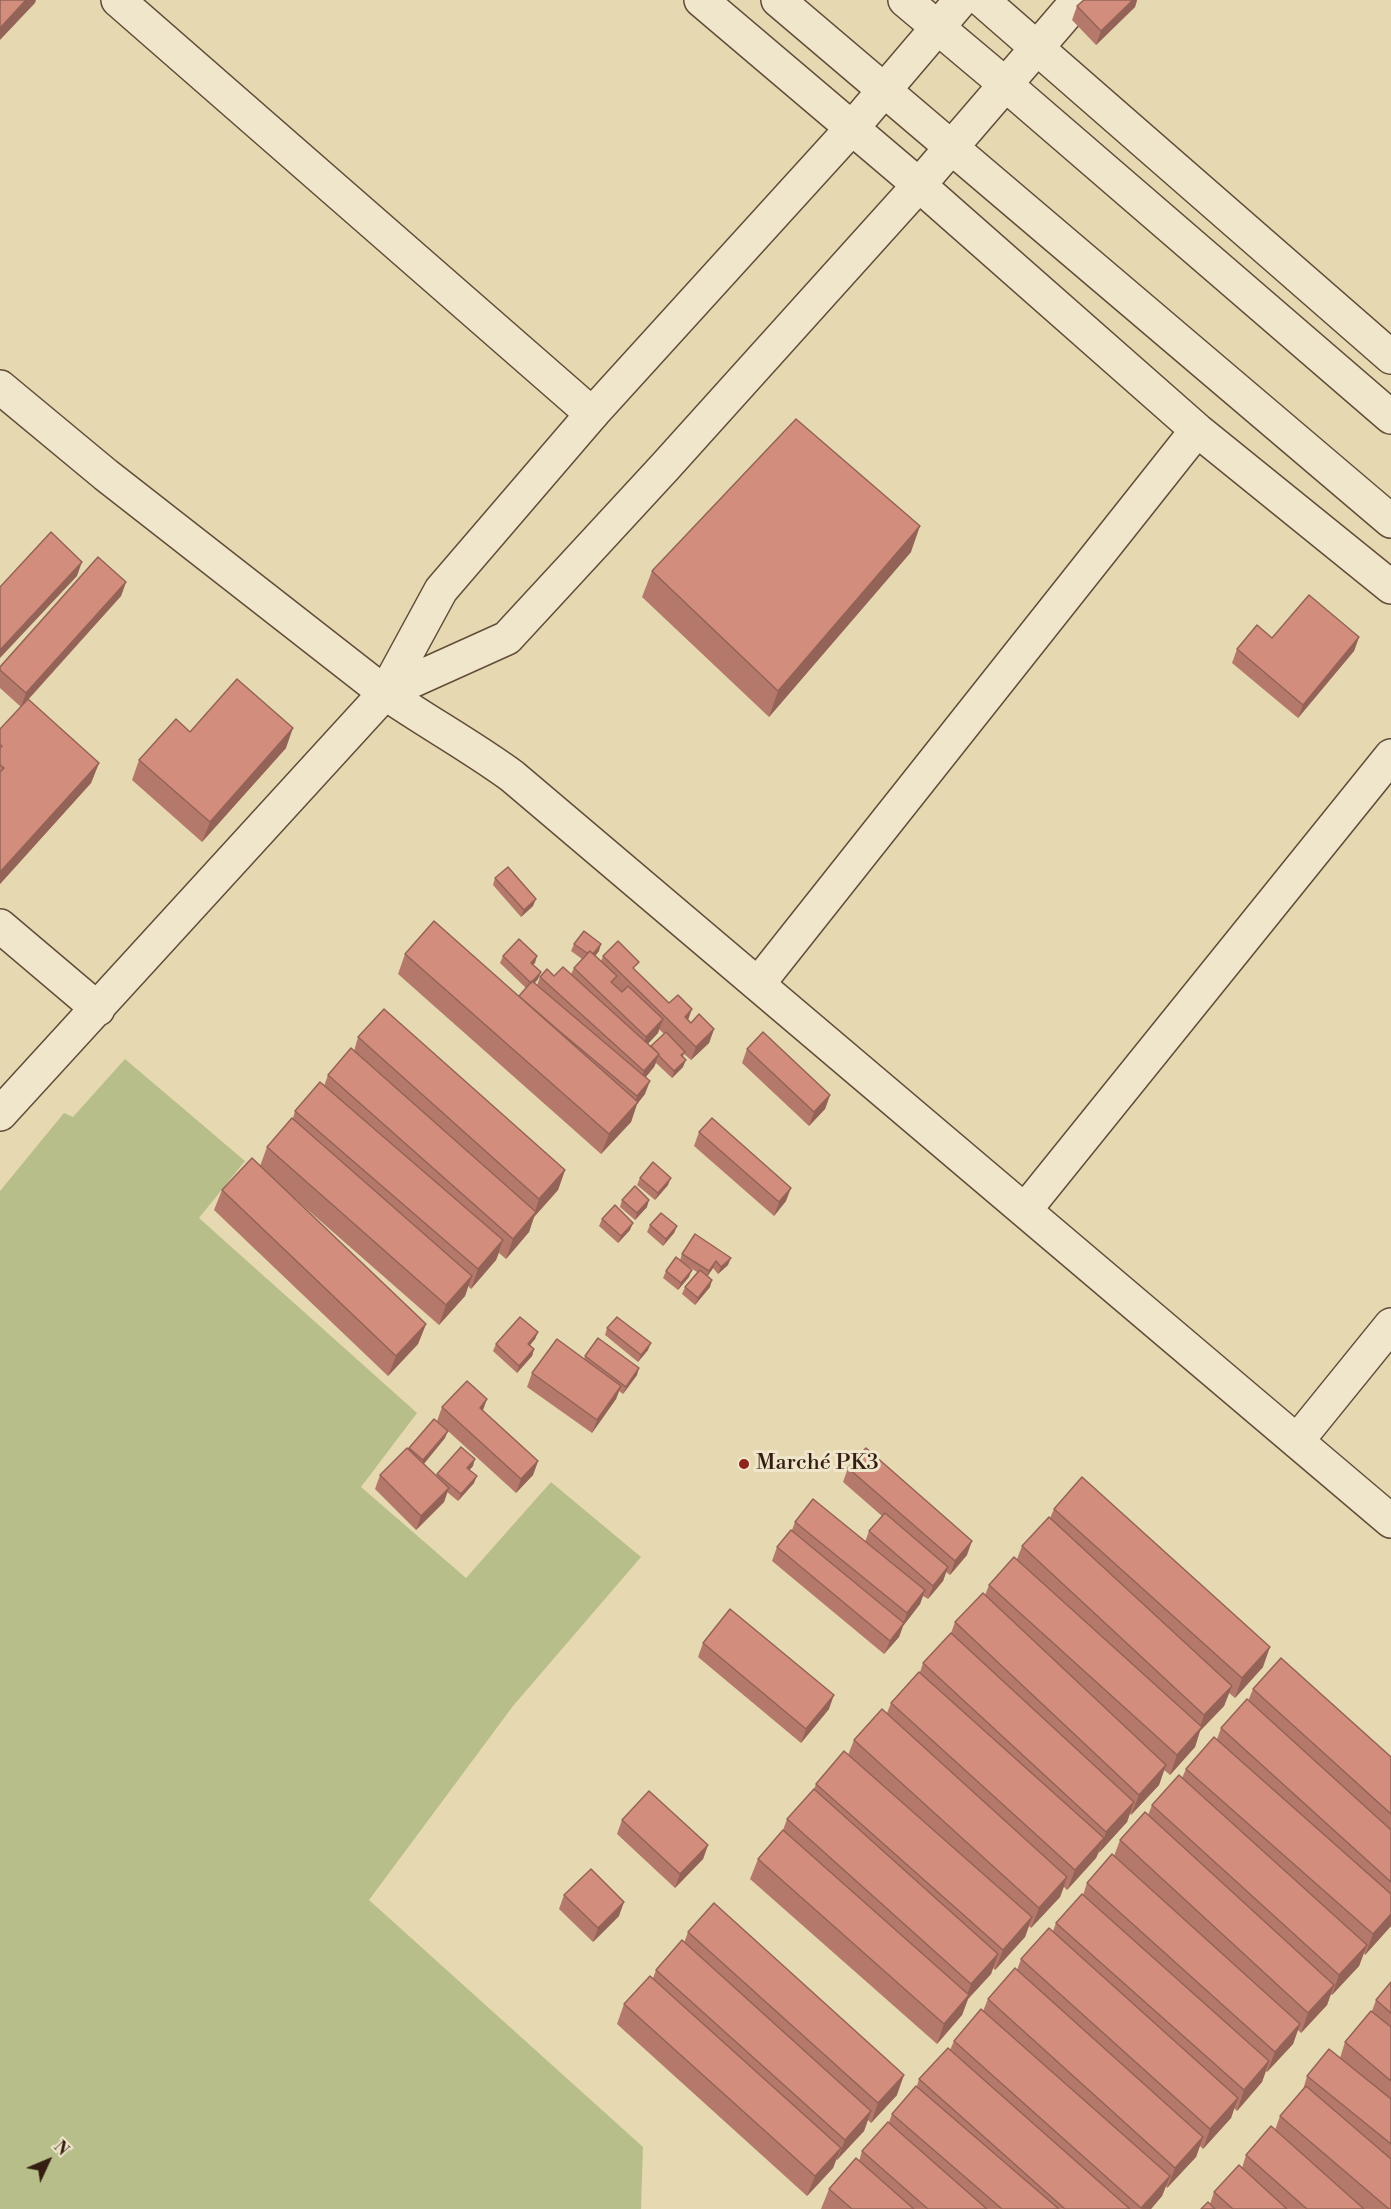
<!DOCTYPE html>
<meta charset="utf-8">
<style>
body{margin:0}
#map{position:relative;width:1391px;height:2209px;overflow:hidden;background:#e6d8b1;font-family:"Libre Bodoni",serif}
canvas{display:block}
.north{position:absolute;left:18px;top:2131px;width:60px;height:60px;-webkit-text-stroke:4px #efe6cc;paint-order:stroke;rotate:46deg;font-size:16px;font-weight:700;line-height:24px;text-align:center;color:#351e11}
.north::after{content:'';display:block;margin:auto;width:21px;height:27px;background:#351e11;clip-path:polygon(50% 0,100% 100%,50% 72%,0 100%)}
</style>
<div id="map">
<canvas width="1391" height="2209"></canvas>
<div class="north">N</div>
</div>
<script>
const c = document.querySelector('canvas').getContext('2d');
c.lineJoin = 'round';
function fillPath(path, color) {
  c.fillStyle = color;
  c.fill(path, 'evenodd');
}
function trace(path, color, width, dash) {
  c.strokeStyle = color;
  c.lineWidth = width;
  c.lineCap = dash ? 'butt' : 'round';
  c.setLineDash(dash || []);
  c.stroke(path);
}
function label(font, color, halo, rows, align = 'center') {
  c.font = font + ' "Libre Bodoni",serif';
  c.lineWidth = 6;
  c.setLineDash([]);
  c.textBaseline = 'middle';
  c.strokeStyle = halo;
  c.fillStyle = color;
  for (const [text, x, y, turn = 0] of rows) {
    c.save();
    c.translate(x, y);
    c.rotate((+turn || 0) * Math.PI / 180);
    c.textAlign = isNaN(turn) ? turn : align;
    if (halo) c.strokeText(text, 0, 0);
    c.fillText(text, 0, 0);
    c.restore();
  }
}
const green = new Path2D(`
 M 125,1059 L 245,1161 L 199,1218 L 417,1413 L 361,1487 L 466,1578 L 551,1482 L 641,1557 L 513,1706 L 369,1900 L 643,2147 L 641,2209 L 0,2209 L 0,1191 L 64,1113 L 73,1117 Z`);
const minor = new Path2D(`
 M 118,0 L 592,414
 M 701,0 L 919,185 L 1197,430 L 1391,587
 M 982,0 L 1391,357
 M 0,926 L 98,1009
 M 758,984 L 1197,430
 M 0,1114 L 385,693
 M 1025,1210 L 1391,756
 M 1297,1441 L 1391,1325`);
const tertiary = new Path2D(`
 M 778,0 L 1391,521
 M 905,0 L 1005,84 L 1391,417
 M 0,387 L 106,475 L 385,693 C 427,722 471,746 512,776 L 1391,1521
 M 385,693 L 507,638 L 664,468 L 919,185 L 1078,0
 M 385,693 L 441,590 L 592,414 L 852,128 L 961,0`);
const wall = new Path2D(`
 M 1084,0 L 1137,0 L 1135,7 L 1096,45 L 1072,20 L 1077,6 Z
 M 911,552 L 769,717 L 642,597 L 652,571 Z
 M 126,582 L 121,596 L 28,700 L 99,763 L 91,783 L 0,884 L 0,729 L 21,707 L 0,688 L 0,667 Z
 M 1359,637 L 1354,651 L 1298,718 L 1232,663 L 1237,649 L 1272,638 Z
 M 190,732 L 286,748 L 202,842 L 132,780 L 139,760 Z
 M 495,878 L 533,906 L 521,917 L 493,885 Z
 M 574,944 L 599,951 L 595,956 L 601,961 L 603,956 L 636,971 L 669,1003 L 691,1023 L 714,1029 L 709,1043 L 691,1060 L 684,1054 L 683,1057 L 683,1067 L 672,1078 L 656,1063 L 654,1067 L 646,1077 L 645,1094 L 637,1104 L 631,1122 L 601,1154 L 398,974 L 405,954 L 519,996 L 526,988 L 500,963 L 503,956 L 537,956 L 533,965 L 541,972 L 538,979 L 535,983 L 537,985 L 540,977 L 571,974 L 574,968 L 582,959 L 571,951 ZM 659,1029 L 664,1034 L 651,1046 L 648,1044 L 658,1033 Z
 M 358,1037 L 565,1170 L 558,1190 L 534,1217 L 529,1232 L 506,1259 L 499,1253 L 496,1260 L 471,1289 L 468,1286 L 465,1296 L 439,1325 L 276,1182 L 426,1324 L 418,1344 L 388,1376 L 214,1210 L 222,1190 L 260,1166 L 267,1147 L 293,1118 L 295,1111 L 324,1086 L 328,1075 L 354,1051 Z
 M 747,1049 L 830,1095 L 825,1109 L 809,1126 L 742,1063 Z
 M 699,1132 L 786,1201 L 774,1216 L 694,1146 Z
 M 640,1178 L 668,1185 L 655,1200 L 637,1185 Z
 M 622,1200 L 647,1207 L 635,1220 L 620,1207 Z
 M 602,1219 L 630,1230 L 618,1243 L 599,1226 Z
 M 650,1225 L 677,1226 L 674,1233 L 663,1246 L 647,1232 Z
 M 682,1254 L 728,1265 L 718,1274 L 713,1268 L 708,1276 L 710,1287 L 695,1305 L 682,1294 L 685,1287 L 697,1272 L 683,1263 L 689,1277 L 678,1290 L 663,1278 L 666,1271 L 680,1260 Z
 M 607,1328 L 648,1350 L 638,1362 L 605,1335 Z
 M 538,1332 L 535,1339 L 530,1345 L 534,1349 L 532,1356 L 517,1373 L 493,1351 L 496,1344 Z
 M 585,1356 L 637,1375 L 623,1394 L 619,1391 L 616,1399 L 592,1433 L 527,1387 L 532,1373 L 584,1359 Z
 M 442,1407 L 483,1411 L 538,1461 L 533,1475 L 516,1493 L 437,1421 Z
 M 445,1438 L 424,1464 L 436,1476 L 437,1474 L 473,1466 L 469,1470 L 474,1483 L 458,1501 L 447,1492 L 444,1502 L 416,1530 L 375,1489 L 380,1475 L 409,1449 L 409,1448 Z
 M 848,1468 L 967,1555 L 950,1575 L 946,1572 L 943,1581 L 928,1599 L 923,1596 L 920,1604 L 903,1626 L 899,1637 L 884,1654 L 772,1561 L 777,1547 L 792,1530 L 795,1522 L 865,1542 L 869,1531 L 882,1516 L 843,1482 Z
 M 1054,1509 L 1263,1667 L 1235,1698 L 1229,1693 L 1224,1706 L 1200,1731 L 1195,1747 L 1170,1775 L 1164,1770 L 1159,1785 L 1131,1815 L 1130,1813 L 1127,1822 L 1099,1852 L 1096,1858 L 1067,1890 L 1064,1887 L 1060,1897 L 1031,1928 L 1029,1926 L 1025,1937 L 995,1970 L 993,1968 L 991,1974 L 968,1999 L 962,2015 L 937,2044 L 750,1879 L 758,1859 L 783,1830 L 787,1819 L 814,1789 L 816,1784 L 848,1755 L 854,1740 L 887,1713 L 891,1703 L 920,1672 L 923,1663 L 951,1633 L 955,1622 L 985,1595 L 989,1585 L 1017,1559 L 1022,1546 L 1050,1518 Z
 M 703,1643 L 829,1709 L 801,1743 L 698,1657 Z
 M 1253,1689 L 1391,1757 L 1391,1926 L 1365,1955 L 1364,1953 L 1359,1966 L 1332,1995 L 1331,1994 L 1327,2005 L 1301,2033 L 1298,2030 L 1293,2044 L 1267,2072 L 1266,2071 L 1262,2082 L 1237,2111 L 1234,2108 L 1231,2118 L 1203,2149 L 1200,2146 L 1196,2157 L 1167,2188 L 1166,2186 L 1162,2196 L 1151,2209 L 821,2209 L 829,2189 L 859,2161 L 862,2151 L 889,2122 L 892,2114 L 917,2086 L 919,2079 L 950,2050 L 954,2041 L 983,2011 L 988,1999 L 1017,1970 L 1021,1959 L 1053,1931 L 1056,1923 L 1083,1895 L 1087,1883 L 1114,1856 L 1120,1840 L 1148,1815 L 1152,1805 L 1182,1778 L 1186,1769 L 1217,1739 L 1221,1728 L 1248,1701 Z
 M 622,1820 L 708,1845 L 703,1859 L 675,1888 L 617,1834 Z
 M 564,1895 L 619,1916 L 593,1942 L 559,1909 Z
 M 688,1932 L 897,2095 L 871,2123 L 868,2120 L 864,2131 L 837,2160 L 836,2159 L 833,2168 L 807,2196 L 617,2024 L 624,2004 L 653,1978 L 656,1970 L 684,1943 Z
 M 1391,1982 L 1391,2209 L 1201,2209 L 1210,2204 L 1214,2192 L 1242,2168 L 1246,2155 L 1275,2130 L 1280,2116 L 1303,2090 L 1307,2076 L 1340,2058 L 1345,2042 L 1372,2011 L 1376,2000 Z`);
const shadedWall = new Path2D(`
 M 26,0 L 36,0 L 35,3 L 0,40 L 0,28 Z
 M 1133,0 L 1137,0 L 1135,7 L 1096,45 L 1101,31 Z
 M 920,526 L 911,552 L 769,717 L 778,691 Z
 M 82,562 L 77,576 L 0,658 L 0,650 Z
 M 126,582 L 121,596 L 21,707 L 26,693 Z
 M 1359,637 L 1354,651 L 1298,718 L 1303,705 Z
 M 293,728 L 286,748 L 202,842 L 210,822 Z
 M 99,763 L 91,783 L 0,884 L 0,872 Z
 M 536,899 L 533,906 L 521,917 L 524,910 Z
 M 601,944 L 599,951 L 589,964 L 592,957 Z
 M 537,956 L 535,963 L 528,970 L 531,963 Z
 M 541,972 L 538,979 L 528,990 L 531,983 Z
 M 692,1009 L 687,1023 L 685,1017 Z
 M 663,1019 L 658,1033 L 641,1051 L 646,1037 Z
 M 714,1029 L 709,1043 L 691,1060 L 696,1047 Z
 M 659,1054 L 654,1067 L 639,1085 L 644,1071 Z
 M 686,1060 L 683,1067 L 672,1078 L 674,1071 Z
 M 650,1081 L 645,1094 L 637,1104 L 631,1122 L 601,1154 L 609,1134 L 633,1108 L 637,1096 Z
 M 830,1095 L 825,1109 L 809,1126 L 814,1112 Z
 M 565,1170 L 558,1190 L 534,1217 L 529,1232 L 506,1259 L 513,1239 L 534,1215 L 539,1199 Z
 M 671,1178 L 668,1185 L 655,1200 L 658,1193 Z
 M 791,1188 L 786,1201 L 774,1216 L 779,1202 Z
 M 649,1200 L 647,1207 L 635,1220 L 637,1213 Z
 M 633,1223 L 630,1230 L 618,1243 L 621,1236 Z
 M 677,1226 L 674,1233 L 663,1246 L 666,1239 Z
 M 503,1240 L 496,1260 L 471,1289 L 478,1269 Z
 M 731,1258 L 728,1265 L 718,1274 L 721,1267 Z
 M 716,1261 L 713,1268 L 706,1278 L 709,1271 Z
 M 692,1270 L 689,1277 L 678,1290 L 681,1283 Z
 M 472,1276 L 465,1296 L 439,1325 L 446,1305 Z
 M 712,1280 L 710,1287 L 695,1305 L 698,1298 Z
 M 426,1324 L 418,1344 L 388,1376 L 396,1356 Z
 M 538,1332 L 535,1339 L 525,1351 L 528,1344 Z
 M 651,1343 L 648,1350 L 638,1362 L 641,1355 Z
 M 534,1349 L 532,1356 L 517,1373 L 519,1366 Z
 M 639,1368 L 637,1375 L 623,1394 L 626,1387 Z
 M 621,1386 L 616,1399 L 592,1433 L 597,1420 Z
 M 487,1399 L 482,1413 L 480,1408 Z
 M 448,1431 L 445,1438 L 421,1467 L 423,1460 Z
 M 475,1459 L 473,1466 L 465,1475 L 467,1468 Z
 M 538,1461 L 533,1475 L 516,1493 L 521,1479 Z
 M 477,1476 L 474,1483 L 458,1501 L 461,1494 Z
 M 449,1488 L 444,1502 L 416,1530 L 421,1516 Z
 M 972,1541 L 967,1555 L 950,1575 L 955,1561 Z
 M 948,1567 L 943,1581 L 928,1599 L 933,1586 Z
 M 925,1590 L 920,1604 L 903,1626 L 899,1637 L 884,1654 L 890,1641 L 903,1624 L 907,1613 Z
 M 1270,1647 L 1263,1667 L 1235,1698 L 1242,1678 Z
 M 1232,1686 L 1224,1706 L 1200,1731 L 1195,1747 L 1170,1775 L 1177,1755 L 1199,1730 L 1204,1715 Z
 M 834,1695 L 829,1709 L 801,1743 L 806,1729 Z
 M 1166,1765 L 1159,1785 L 1131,1815 L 1139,1795 Z
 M 1134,1802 L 1127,1822 L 1099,1853 L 1106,1832 Z
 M 1104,1838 L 1096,1858 L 1067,1890 L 1075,1870 Z
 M 708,1845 L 703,1859 L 675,1888 L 680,1874 Z
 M 1067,1877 L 1060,1897 L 1031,1928 L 1039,1908 Z
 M 624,1902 L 619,1916 L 593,1942 L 598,1928 Z
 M 1391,1914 L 1391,1926 L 1365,1955 L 1373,1934 Z
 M 1032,1917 L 1025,1937 L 995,1970 L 1003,1950 Z
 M 1367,1945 L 1359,1966 L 1332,1995 L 1339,1975 Z
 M 998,1954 L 991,1974 L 968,1999 L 962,2015 L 937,2044 L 944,2024 L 965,2000 L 971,1984 Z
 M 1334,1985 L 1327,2005 L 1301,2033 L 1308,2013 Z
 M 1300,2024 L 1293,2044 L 1267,2072 L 1275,2052 Z
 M 1269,2061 L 1262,2082 L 1237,2111 L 1244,2090 Z
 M 904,2075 L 897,2095 L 871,2123 L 878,2103 Z
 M 1238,2098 L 1231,2118 L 1203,2149 L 1210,2129 Z
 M 871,2111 L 864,2131 L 837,2160 L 845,2140 Z
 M 1203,2137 L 1196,2157 L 1167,2188 L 1175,2168 Z
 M 841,2148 L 833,2168 L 807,2196 L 815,2176 Z
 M 1170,2176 L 1162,2196 L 1151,2209 L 1141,2209 Z`);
const building = new Path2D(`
 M 0,0 L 26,0 L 0,28 Z
 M 1084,0 L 1133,0 L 1101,31 L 1077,6 Z
 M 796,419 L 920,526 L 778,691 L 652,571 Z
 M 51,532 L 82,562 L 0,650 L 0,587 Z
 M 98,557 L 126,582 L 26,693 L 0,670 L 0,667 Z
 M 1309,595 L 1359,637 L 1303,705 L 1237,649 L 1257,625 L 1272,638 Z
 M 237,679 L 293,728 L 210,822 L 139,760 L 176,719 L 190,732 Z
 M 28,699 L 99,763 L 0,872 L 0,772 L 4,768 L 0,765 L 0,748 L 2,746 L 0,745 L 0,729 Z
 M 508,867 L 536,899 L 524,910 L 495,878 Z
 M 434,921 L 638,1102 L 609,1134 L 405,954 Z
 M 584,931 L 601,944 L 593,954 L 590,951 L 587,953 L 574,944 Z
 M 519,939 L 537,956 L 531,963 L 541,972 L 531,983 L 503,956 Z
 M 618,941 L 639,962 L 633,968 L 669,1003 L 678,995 L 692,1009 L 685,1017 L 691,1023 L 699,1014 L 714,1029 L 696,1047 L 603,956 Z
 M 590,951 L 617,976 L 611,982 L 622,992 L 628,986 L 663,1019 L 646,1037 L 574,968 Z
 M 563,967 L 659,1054 L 644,1071 L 540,977 L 547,969 L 554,976 Z
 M 532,981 L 650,1081 L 637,1096 L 558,1030 L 519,996 Z
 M 384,1009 L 565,1170 L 539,1199 L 358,1037 Z
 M 666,1032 L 685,1052 L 681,1055 L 686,1060 L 674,1071 L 659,1056 L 659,1054 L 651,1046 Z
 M 763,1032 L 830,1095 L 814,1112 L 747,1049 Z
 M 351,1048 L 536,1212 L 513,1239 L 328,1075 Z
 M 320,1082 L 503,1240 L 478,1269 L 295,1111 Z
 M 292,1118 L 472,1276 L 446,1305 L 267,1147 Z
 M 712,1118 L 791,1188 L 779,1202 L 699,1132 Z
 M 252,1158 L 426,1324 L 396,1356 L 222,1190 Z
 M 653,1162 L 671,1178 L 658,1193 L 640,1178 Z
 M 635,1186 L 649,1200 L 637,1213 L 622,1200 Z
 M 615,1205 L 633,1223 L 621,1236 L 602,1219 Z
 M 661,1213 L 677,1226 L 666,1239 L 650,1225 Z
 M 695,1234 L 731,1258 L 721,1267 L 716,1261 L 709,1271 L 682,1254 Z
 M 676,1257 L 692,1270 L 681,1283 L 666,1271 Z
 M 700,1270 L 712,1280 L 698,1298 L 685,1287 Z
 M 520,1317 L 538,1332 L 528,1344 L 534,1349 L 519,1366 L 496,1344 Z
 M 617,1317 L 651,1343 L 641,1355 L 607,1328 Z
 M 598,1338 L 639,1368 L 626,1387 L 585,1356 Z
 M 557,1339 L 621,1386 L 597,1420 L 532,1373 Z
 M 467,1381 L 487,1399 L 480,1408 L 538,1461 L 521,1479 L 442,1407 Z
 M 434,1419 L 448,1431 L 423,1460 L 409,1448 Z
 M 461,1447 L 475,1459 L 467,1468 L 477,1476 L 461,1494 L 437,1474 Z
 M 407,1448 L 449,1488 L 421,1516 L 380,1475 Z
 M 866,1448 L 972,1541 L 955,1561 L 848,1468 Z
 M 1082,1477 L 1270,1647 L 1242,1678 L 1054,1509 Z
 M 813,1499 L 925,1590 L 907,1613 L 795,1522 Z
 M 885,1513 L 948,1567 L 933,1586 L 869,1531 Z
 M 1049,1517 L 1232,1686 L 1204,1715 L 1022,1546 Z
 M 791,1530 L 904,1623 L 890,1641 L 777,1547 Z
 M 1014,1557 L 1202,1727 L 1177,1755 L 989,1585 Z
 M 983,1593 L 1166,1765 L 1139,1795 L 955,1622 Z
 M 730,1609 L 834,1695 L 806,1729 L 703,1643 Z
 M 951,1633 L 1134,1802 L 1106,1832 L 923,1663 Z
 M 1281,1658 L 1391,1757 L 1391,1814 L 1253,1689 Z
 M 919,1672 L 1104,1838 L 1075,1870 L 891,1703 Z
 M 1247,1699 L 1391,1830 L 1391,1882 L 1221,1728 Z
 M 882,1709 L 1067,1877 L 1039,1908 L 854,1740 Z
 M 1214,1737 L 1391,1894 L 1391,1914 L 1373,1934 L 1186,1769 Z
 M 844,1751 L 1032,1917 L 1003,1950 L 816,1784 Z
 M 1179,1775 L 1367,1945 L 1339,1975 L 1152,1805 Z
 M 814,1789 L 998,1954 L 971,1984 L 787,1819 Z
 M 649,1791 L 708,1845 L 680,1874 L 622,1820 Z
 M 1145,1812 L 1334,1985 L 1308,2013 L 1120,1840 Z
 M 783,1830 L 969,1995 L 944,2024 L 758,1859 Z
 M 1112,1854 L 1300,2024 L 1275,2052 L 1087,1883 Z
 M 591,1869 L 624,1902 L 598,1928 L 564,1895 Z
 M 1082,1894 L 1269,2061 L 1244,2090 L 1056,1923 Z
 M 714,1903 L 904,2075 L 878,2103 L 688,1932 Z
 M 1049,1928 L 1238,2098 L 1210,2129 L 1021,1959 Z
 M 682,1940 L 871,2111 L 845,2140 L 656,1970 Z
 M 1015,1968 L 1203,2137 L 1175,2168 L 988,1999 Z
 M 650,1976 L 841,2148 L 815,2176 L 624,2004 Z
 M 1391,1982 L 1391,2013 L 1376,2000 Z
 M 981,2009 L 1170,2176 L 1141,2208 L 954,2041 Z
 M 1371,2011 L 1391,2027 L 1391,2081 L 1345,2042 Z
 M 948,2048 L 1130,2209 L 1065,2209 L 919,2079 Z
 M 1329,2049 L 1391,2099 L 1391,2144 L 1307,2076 Z
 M 916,2086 L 1059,2209 L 1002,2209 L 892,2114 Z
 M 1306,2086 L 1391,2159 L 1391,2209 L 1389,2209 L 1280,2116 Z
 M 888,2122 L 987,2209 L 928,2209 L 862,2151 Z
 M 1271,2126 L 1364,2209 L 1307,2209 L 1246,2155 Z
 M 856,2158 L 914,2209 L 852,2209 L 829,2189 Z
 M 1239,2165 L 1287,2209 L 1233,2209 L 1214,2192 Z
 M 1208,2202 L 1215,2209 L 1201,2209 Z`);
const markers = [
 [744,1464,6,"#8f2418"]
];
const poiNames = [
 ["Marché PK3",756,1464]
];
fillPath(green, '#b8be89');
trace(minor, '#614c39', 36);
trace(tertiary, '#614c39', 36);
trace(minor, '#efe6cc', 33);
trace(tertiary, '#efe6cc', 33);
fillPath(wall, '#b5796b');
fillPath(shadedWall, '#946357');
fillPath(building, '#d38d7c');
trace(building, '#946357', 1.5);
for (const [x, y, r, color] of markers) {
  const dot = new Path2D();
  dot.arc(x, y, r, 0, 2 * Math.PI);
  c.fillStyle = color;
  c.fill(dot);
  trace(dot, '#efe6cc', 2);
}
label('22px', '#351e11', '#efe6cc', poiNames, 'left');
</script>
